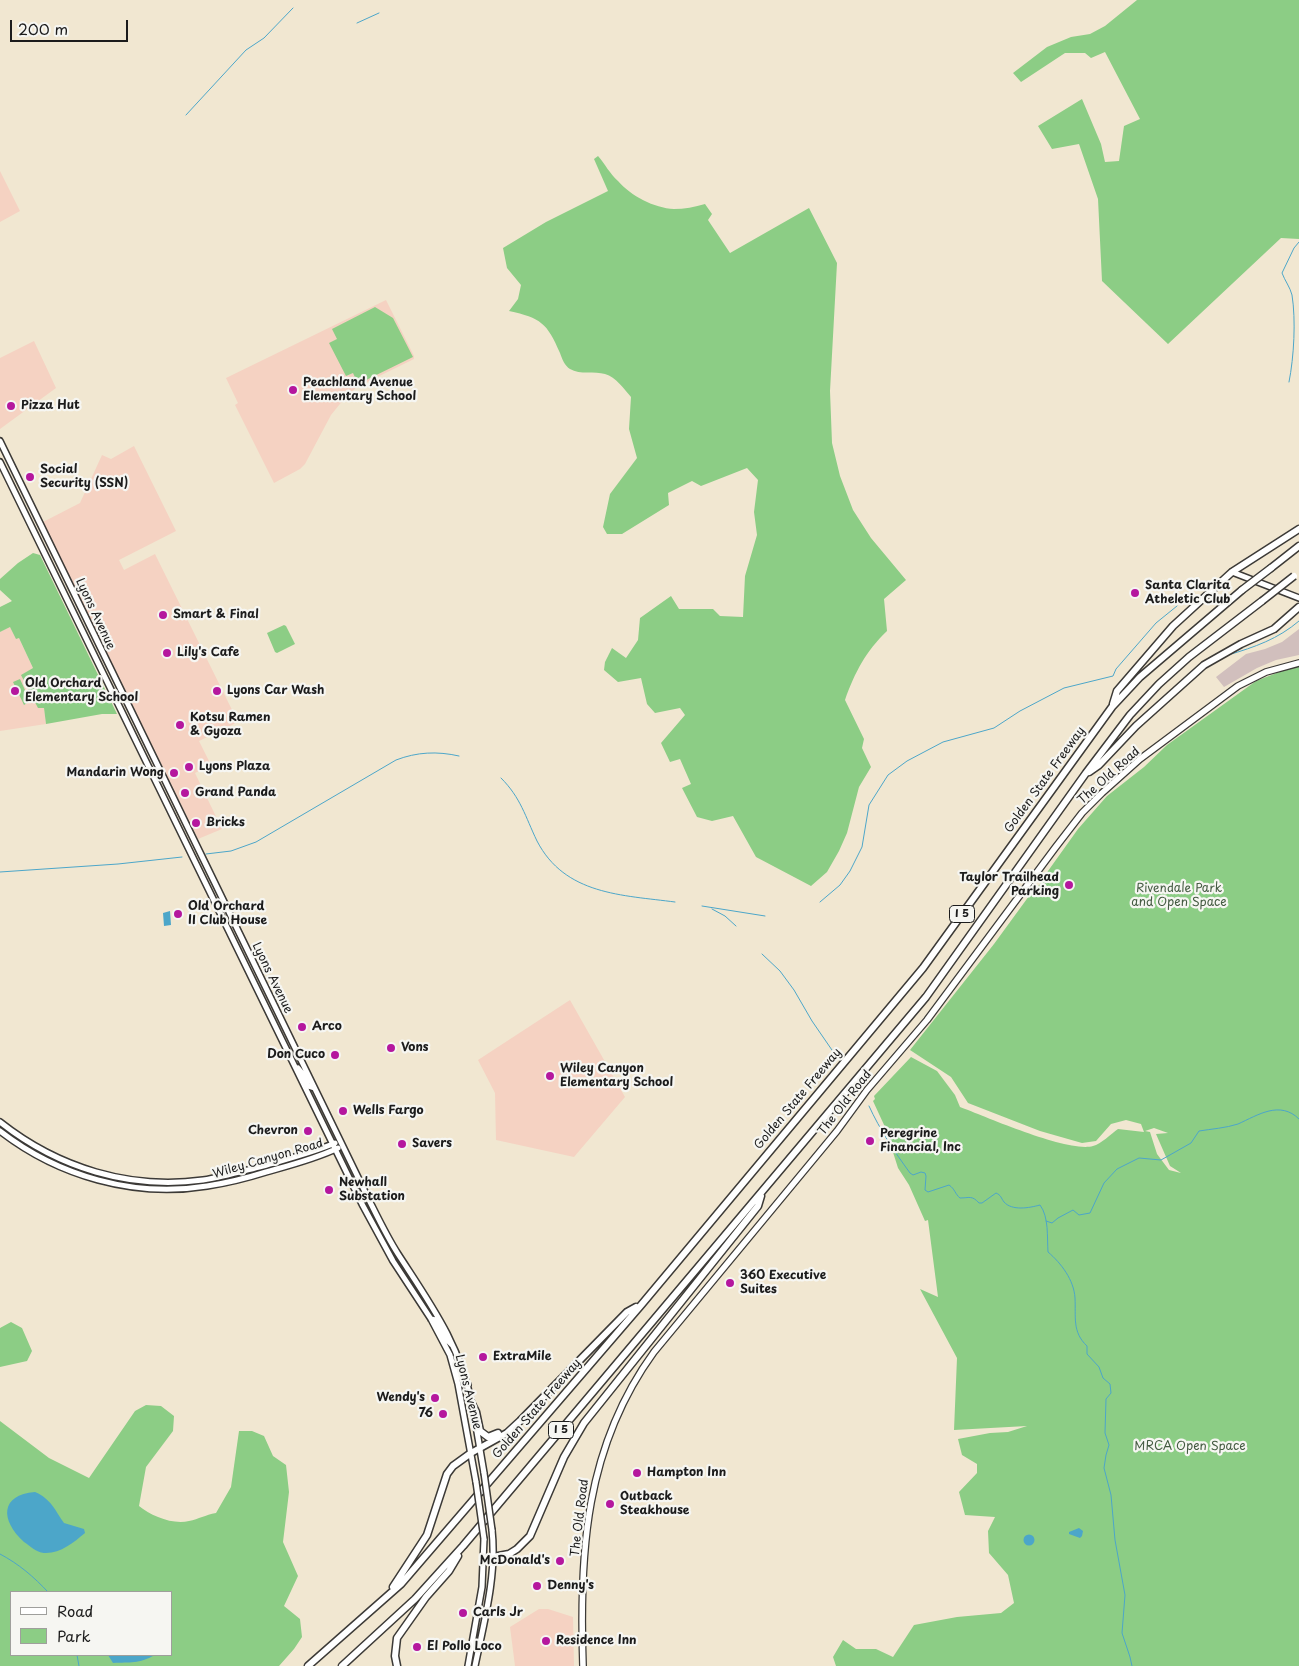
<!DOCTYPE html>
<style>
body{margin:0}
#map{position:relative;width:1299px;height:1666px;overflow:hidden;background:#f1e7d1;font-family:"Playpen Sans",sans-serif}
canvas{display:block}
.legend{position:absolute;left:10px;top:1591px;width:162px;height:65px;box-sizing:border-box;background:#f6f6f2;border:1px solid #9f9f9c;margin:0;padding:6px 9px;list-style:none;font-size:15px;color:#1c1c1c}
.legend li{display:flex;align-items:center;gap:10px;height:25px}
.legend b{width:25px;border:1px solid #9f9f9c}
.scale{position:absolute;left:10px;top:20px;width:118px;height:22px;box-sizing:border-box;border:2px solid #1c1c1c;border-top:0;padding-left:6px;font-size:15px;line-height:18px;white-space:nowrap;color:#1c1c1c;-webkit-text-stroke:4px #f6f6f2;paint-order:stroke}
</style>
<div id="map">
<canvas width="1299" height="1666"></canvas>
<ul class="legend">
<li><b style="height:6px;background:#fff"></b>Road</li>
<li><b style="height:14px;background:#8ccd85"></b>Park</li>
</ul>
<div class="scale">200 m</div>
</div>
<script>
const c = document.querySelector('canvas').getContext('2d');
c.lineJoin = 'round';
function fillPath(path, color) {
  c.fillStyle = color;
  c.fill(path, 'evenodd');
}
function trace(path, color, width, dash) {
  c.strokeStyle = color;
  c.lineWidth = width;
  c.lineCap = dash ? 'butt' : 'round';
  c.setLineDash(dash || []);
  c.stroke(path);
}
function label(font, color, halo, rows, align = 'center') {
  c.font = font + ' "Playpen Sans",sans-serif';
  c.lineWidth = 4.5;
  c.setLineDash([]);
  c.textBaseline = 'middle';
  c.strokeStyle = halo;
  c.fillStyle = color;
  for (const [text, x, y, turn = 0] of rows) {
    c.save();
    c.translate(x, y);
    c.rotate((+turn || 0) * Math.PI / 180);
    c.textAlign = isNaN(turn) ? turn : align;
    if (halo) c.strokeText(text, 0, 0);
    c.fillText(text, 0, 0);
    c.restore();
  }
}
const built = new Path2D(`
 M 0,171 L 20,211 L 0,222 Z
 M 386,300 L 414,356 L 414,359 L 359,386 L 348,394 L 331,415 L 305,464 L 300,469 L 274,483 L 235,405 L 238,403 L 226,378 Z
 M 34,341 L 56,388 L 0,429 L 0,358 Z
 M 134,446 L 176,531 L 119,560 L 124,570 L 155,554 L 238,722 L 199,741 L 211,765 L 195,773 L 222,829 L 198,839 L 43,522 L 80,503 L 102,455 L 111,459 Z
 M 10,626 L 16,638 L 19,638 L 33,668 L 22,675 L 44,708 L 46,724 L 0,731 L 0,632 Z
 M 570,1000 L 625,1097 L 574,1157 L 496,1140 L 495,1093 L 478,1060 Z
 M 539,1609 L 548,1609 L 573,1617 L 574,1666 L 515,1666 L 510,1627 Z`);
const industrial = new Path2D(`
 M 1299,629 L 1299,655 L 1276,660 L 1257,668 L 1224,687 L 1216,677 L 1246,654 L 1265,649 L 1282,642 Z`);
const green = new Path2D(`
 M 1137,0 L 1299,0 L 1299,239 L 1281,238 L 1168,344 L 1102,281 L 1098,199 L 1079,144 L 1052,149 L 1038,126 L 1082,99 L 1101,144 L 1105,162 L 1119,161 L 1124,126 L 1140,119 L 1105,52 L 1091,58 L 1085,53 L 1065,53 L 1021,82 L 1013,73 L 1047,47 L 1071,37 L 1090,34 L 1105,26 Z
 M 598,156 C 605,164 610,174 618,181 C 631,196 654,208 674,209 C 684,209 695,207 705,204 L 712,214 L 708,220 L 730,253 L 809,208 L 837,263 L 830,391 L 832,443 L 840,476 L 853,510 L 871,538 L 906,580 L 884,599 L 887,631 C 866,651 855,672 845,700 L 864,739 L 862,748 L 871,767 L 859,787 L 847,833 L 839,851 L 827,872 L 811,886 L 756,857 L 733,816 L 712,821 L 697,817 L 682,788 L 691,784 L 680,759 L 670,762 L 661,743 L 685,715 L 680,708 L 655,713 L 647,704 L 641,678 L 618,682 L 604,670 L 605,662 L 612,648 L 626,658 L 638,640 L 640,618 L 671,596 L 679,609 L 713,609 L 720,616 L 743,617 L 745,576 L 757,535 L 754,512 L 758,480 L 747,468 L 701,486 L 692,481 L 668,493 L 669,505 L 622,534 L 607,534 L 603,527 L 610,494 L 637,458 L 629,429 L 631,397 C 624,389 616,377 605,374 C 595,371 580,375 570,369 C 565,366 562,359 560,353 C 547,323 541,318 509,311 L 518,299 L 521,285 L 507,268 L 503,248 L 546,222 L 608,191 L 594,159 Z
 M 375,307 L 393,318 L 413,357 L 358,384 L 353,373 L 346,376 L 329,343 L 337,339 L 332,329 Z
 M 33,553 L 40,555 L 117,714 L 102,714 L 46,724 L 44,708 L 38,708 L 21,675 L 33,668 L 19,638 L 16,639 L 10,627 L 0,632 L 0,607 L 12,601 L 0,590 L 0,579 L 18,563 Z
 M 284,625 L 286,626 L 295,644 L 277,653 L 275,652 L 267,633 Z
 M 1299,666 L 1299,1666 L 836,1666 L 833,1657 L 843,1640 L 856,1649 L 876,1649 L 893,1657 L 914,1625 L 957,1617 L 1001,1613 L 1014,1603 L 1008,1575 L 989,1553 L 988,1531 L 995,1517 L 965,1515 L 959,1492 L 977,1473 L 977,1464 L 962,1455 L 958,1439 L 990,1433 L 1008,1432 L 1027,1426 L 954,1430 L 957,1358 L 920,1289 L 938,1297 L 928,1220 L 925,1221 L 909,1185 L 898,1168 L 885,1127 L 873,1101 L 875,1099 L 874,1096 L 911,1057 L 937,1071 L 955,1095 L 960,1107 C 987,1117 1068,1153 1093,1146 C 1101,1144 1111,1134 1118,1129 L 1144,1132 L 1141,1124 L 1126,1120 L 1111,1124 L 1096,1141 L 1082,1143 L 1040,1131 L 968,1103 L 951,1077 L 910,1050 L 994,944 L 1029,896 L 1044,880 L 1043,878 L 1078,829 L 1107,796 L 1144,767 L 1167,745 L 1256,681 L 1287,669 ZM 1154,1128 L 1168,1133 L 1156,1134 L 1170,1166 L 1181,1173 L 1169,1170 L 1157,1154 L 1150,1132 L 1145,1131 Z
 M 20,679 L 30,701 L 24,705 L 13,682 Z
 M 11,1322 L 22,1328 L 32,1351 L 27,1361 L 0,1367 L 0,1328 Z
 M 146,1405 L 161,1406 L 174,1416 L 173,1431 L 146,1467 L 139,1506 C 151,1516 173,1525 189,1521 C 199,1519 205,1515 216,1513 L 231,1487 L 239,1431 L 252,1431 L 264,1436 L 273,1456 L 286,1465 L 289,1492 L 283,1542 L 298,1576 L 284,1606 L 300,1619 L 302,1637 L 294,1649 L 279,1666 L 0,1666 L 0,1421 L 49,1458 L 89,1478 L 135,1411 ZM 11,1592 L 171,1592 L 171,1655 L 11,1655 Z`);
const water = new Path2D(`
 M 170,911 L 171,925 L 164,926 L 163,913 Z
 M 35,1492 C 51,1499 55,1510 64,1523 L 84,1529 L 85,1533 C 73,1543 60,1554 44,1553 C 36,1552 30,1546 24,1542 C 0,1520 0,1495 35,1492 Z
 M 1079,1528 L 1083,1531 L 1082,1536 L 1080,1538 L 1069,1534 L 1069,1532 Z
 M1023.5 1540a5.5 5.5 0 1 1 11 0a5.5 5.5 0 1 1-11 0Z
 M 108,1655 L 155,1655 C 138,1664 131,1662 113,1663 Z`);
const stream = new Path2D(`
 M 357,23 L 379,13
 M 186,115 L 246,50 L 264,38 L 293,8
 M 1289,382 C 1294,357 1296,320 1292,295 C 1290,287 1285,281 1282,273 L 1294,248 L 1299,242
 M 1228,655 C 1255,647 1278,639 1299,621
 M 501,778 C 521,798 525,816 537,841 C 565,895 622,895 675,902
 M 206,854 L 231,851 L 256,842 L 396,760 C 417,752 437,751 459,756
 M 0,872 L 118,864 L 182,857
 M 820,902 L 840,885 L 850,871 L 862,847 L 869,805 L 888,775 L 907,761 L 943,742 L 994,728 L 1020,711 L 1064,688 L 1113,676 L 1116,669 L 1156,623 L 1177,606
 M 702,906 L 765,916
 M 712,909 L 725,916 L 736,926
 M 762,954 L 780,971 L 794,990 L 812,1021 L 834,1053
 M 869,1106 C 880,1130 894,1151 910,1173 L 913,1175 L 921,1172 L 925,1173 L 926,1176 L 925,1190 L 928,1192 L 949,1185 C 955,1189 955,1194 960,1198 C 969,1198 972,1195 979,1203 L 982,1203 L 996,1193 C 1001,1195 1001,1198 1004,1202 C 1012,1211 1029,1208 1040,1205 C 1049,1217 1047,1237 1048,1252 C 1061,1263 1074,1280 1075,1298 C 1076,1317 1072,1332 1087,1346 L 1087,1354 L 1099,1367 L 1103,1378 L 1110,1384 L 1111,1393 L 1106,1399 L 1105,1433 L 1109,1445 L 1106,1455 L 1104,1468 L 1111,1495 L 1115,1540 L 1125,1595 L 1122,1633 L 1130,1657 L 1132,1666
 M 1046,1221 L 1052,1223 L 1058,1218 L 1073,1210 L 1079,1215 L 1090,1213 L 1104,1183 L 1117,1169 L 1139,1158 L 1161,1160 L 1191,1143 L 1199,1131 C 1211,1129 1226,1128 1238,1124 C 1258,1115 1280,1100 1299,1119
 M 0,1554 C 19,1564 34,1577 48,1592
 M 77,1655 L 79,1666`);
const secondary = new Path2D(`
 M 0,441 L 369,1200 C 378,1218 387,1237 398,1254 C 431,1305 460,1344 472,1405
 M 0,462 L 362,1204 L 393,1261 L 431,1319 L 450,1355 L 458,1384 L 476,1482
 M 1232,572 L 1299,598
 M 298,1068 L 302,1073 L 308,1086 L 314,1088
 M 0,1122 C 58,1168 130,1190 203,1180 C 223,1177 243,1171 263,1166 C 287,1159 312,1153 335,1143
 M 0,1131 C 58,1176 134,1198 207,1186 C 227,1183 247,1178 266,1172 C 291,1165 315,1159 338,1148
 M 431,1319 L 436,1320 L 448,1341 L 452,1345
 M 455,1371 L 460,1374 L 464,1384 L 468,1385
 M 475,1420 L 484,1473
 M 468,1666 L 482,1587 L 484,1539
 M 475,1666 C 484,1622 497,1575 492,1530`);
const primary = new Path2D(`
 M 583,1666 C 579,1553 585,1447 654,1352 L 837,1131 L 867,1090 L 927,1020 L 1055,848 L 1082,813 L 1102,793 L 1140,759 L 1238,686 L 1266,672 L 1299,663`);
const highway = new Path2D(`
 M 1271,568 L 1299,546
 M 1113,704 L 1117,691 L 1173,626 L 1232,572 L 1299,529
 M 1089,772 L 1099,765 L 1136,726 L 1204,665 L 1241,644 L 1274,629 L 1299,607
 M 471,1402 L 476,1412 L 480,1431 L 488,1437 L 498,1433
 M 493,1557 L 509,1554 L 517,1549 L 530,1536 L 564,1457 L 584,1423 L 758,1206 L 761,1196
 M 393,1587 L 427,1535 L 447,1474 L 453,1466 L 471,1453 L 507,1433 L 520,1421 L 627,1312 L 636,1307
 M 308,1666 L 401,1584 L 642,1304 L 923,968 L 1112,707 L 1140,677 L 1242,590
 M 342,1666 L 415,1599 L 463,1546 L 926,997 L 1086,773 L 1130,715 L 1159,684 L 1189,657 L 1262,601
 M 397,1666 L 395,1656 L 397,1638 L 426,1597 L 449,1571 L 458,1556`);
const secondaryBridge = new Path2D(`
 M 484,1473 L 492,1530
 M 476,1482 L 484,1539`);
const highwayBridge = new Path2D(`
 M 1242,590 L 1271,568
 M 1262,601 L 1294,576`);
const markers = [
 [293,390,5,"#b5179e"],
 [11,406,5,"#b5179e"],
 [30,477,5,"#b5179e"],
 [1135,593,5,"#b5179e"],
 [163,615,5,"#b5179e"],
 [167,653,5,"#b5179e"],
 [15,691,5,"#b5179e"],
 [217,691,5,"#b5179e"],
 [180,725,5,"#b5179e"],
 [189,767,5,"#b5179e"],
 [174,773,5,"#b5179e"],
 [185,793,5,"#b5179e"],
 [196,823,5,"#b5179e"],
 [1069,885,5,"#b5179e"],
 [178,914,5,"#b5179e"],
 [302,1027,5,"#b5179e"],
 [391,1048,5,"#b5179e"],
 [335,1055,5,"#b5179e"],
 [550,1076,5,"#b5179e"],
 [343,1111,5,"#b5179e"],
 [308,1131,5,"#b5179e"],
 [870,1141,5,"#b5179e"],
 [402,1144,5,"#b5179e"],
 [329,1190,5,"#b5179e"],
 [730,1283,5,"#b5179e"],
 [483,1357,5,"#b5179e"],
 [435,1398,5,"#b5179e"],
 [443,1414,5,"#b5179e"],
 [637,1473,5,"#b5179e"],
 [610,1504,5,"#b5179e"],
 [560,1561,5,"#b5179e"],
 [537,1586,5,"#b5179e"],
 [463,1613,5,"#b5179e"],
 [546,1641,5,"#b5179e"],
 [417,1647,5,"#b5179e"]
];
const shields = [
 [962,914,25],
 [561,1430,25]
];
const shieldNames = [
 ["I 5",962,914],
 ["I 5",561,1430]
];
const poiNames = [
 ["Peachland Avenue",303,383],
 ["Elementary School",303,397],
 ["Pizza Hut",21,406],
 ["Social",40,470],
 ["Security (SSN)",40,484],
 ["Santa Clarita",1145,586],
 ["Atheletic Club",1145,600],
 ["Smart & Final",173,615],
 ["Lily's Cafe",177,653],
 ["Old Orchard",25,684],
 ["Elementary School",25,698],
 ["Lyons Car Wash",227,691],
 ["Kotsu Ramen",190,718],
 ["& Gyoza",190,732],
 ["Lyons Plaza",199,767],
 ["Mandarin Wong",164,773,"right"],
 ["Grand Panda",195,793],
 ["Bricks",206,823],
 ["Taylor Trailhead",1059,878,"right"],
 ["Parking",1059,892,"right"],
 ["Old Orchard",188,907],
 ["II Club House",188,921],
 ["Arco",312,1027],
 ["Vons",401,1048],
 ["Don Cuco",325,1055,"right"],
 ["Wiley Canyon",560,1069],
 ["Elementary School",560,1083],
 ["Wells Fargo",353,1111],
 ["Chevron",298,1131,"right"],
 ["Peregrine",880,1134],
 ["Financial, Inc",880,1148],
 ["Savers",412,1144],
 ["Newhall",339,1183],
 ["Substation",339,1197],
 ["360 Executive",740,1276],
 ["Suites",740,1290],
 ["ExtraMile",493,1357],
 ["Wendy's",425,1398,"right"],
 ["76",433,1414,"right"],
 ["Hampton Inn",647,1473],
 ["Outback",620,1497],
 ["Steakhouse",620,1511],
 ["McDonald's",550,1561,"right"],
 ["Denny's",547,1586],
 ["Carls Jr",473,1613],
 ["Residence Inn",556,1641],
 ["El Pollo Loco",427,1647]
];
const streetNames = [
 ["Lyons Avenue",95,614,65],
 ["The Old Road",1109,776,-42],
 ["Golden State Freeway",1045,780,-54],
 ["Lyons Avenue",272,978,64],
 ["Golden State Freeway",798,1099,-50],
 ["The Old Road",845,1103,-52],
 ["Wiley Canyon Road",268,1159,-16],
 ["Lyons Avenue",468,1392,76],
 ["Golden State Freeway",537,1409,-49],
 ["The Old Road",580,1518,-83]
];
const parkNames = [
 ["Rivendale Park",1179,889],
 ["and Open Space",1179,903],
 ["MRCA Open Space",1190,1447]
];
fillPath(built, '#f5d2c2');
fillPath(industrial, '#d1bfbd');
fillPath(green, '#8ccd85');
fillPath(water, '#4ca6c9');
trace(stream, '#4ca6c9', 1);
trace(secondary, '#3c3a37', 8);
trace(primary, '#3c3a37', 8);
trace(highway, '#3c3a37', 9);
trace(secondary, '#fff', 5);
trace(primary, '#fff', 5.5);
trace(highway, '#fff', 6);
trace(secondaryBridge, '#3c3a37', 8, []);
trace(highwayBridge, '#3c3a37', 9, []);
trace(secondaryBridge, '#fff', 5);
trace(highwayBridge, '#fff', 6);
for (const [x, y, r, color] of markers) {
  const dot = new Path2D();
  dot.arc(x, y, r, 0, 2 * Math.PI);
  c.fillStyle = color;
  c.fill(dot);
  trace(dot, '#f6f6f2', 2);
}
for (const [x, y, w] of shields) {
  const box = new Path2D();
  box.roundRect(x - w / 2, y - 8.5, w, 17, 4);
  c.fillStyle = '#f6f6f2';
  c.fill(box);
  trace(box, '#1c1c1c', 1);
}
label('bold 11px', '#1c1c1c', null, shieldNames);
label('bold 12px', '#1c1c1c', '#f6f6f2', poiNames, 'left');
label('12px', '#1c1c1c', '#f6f6f2', streetNames);
label('12px', '#435a41', '#f6f6f2', parkNames);
</script>
